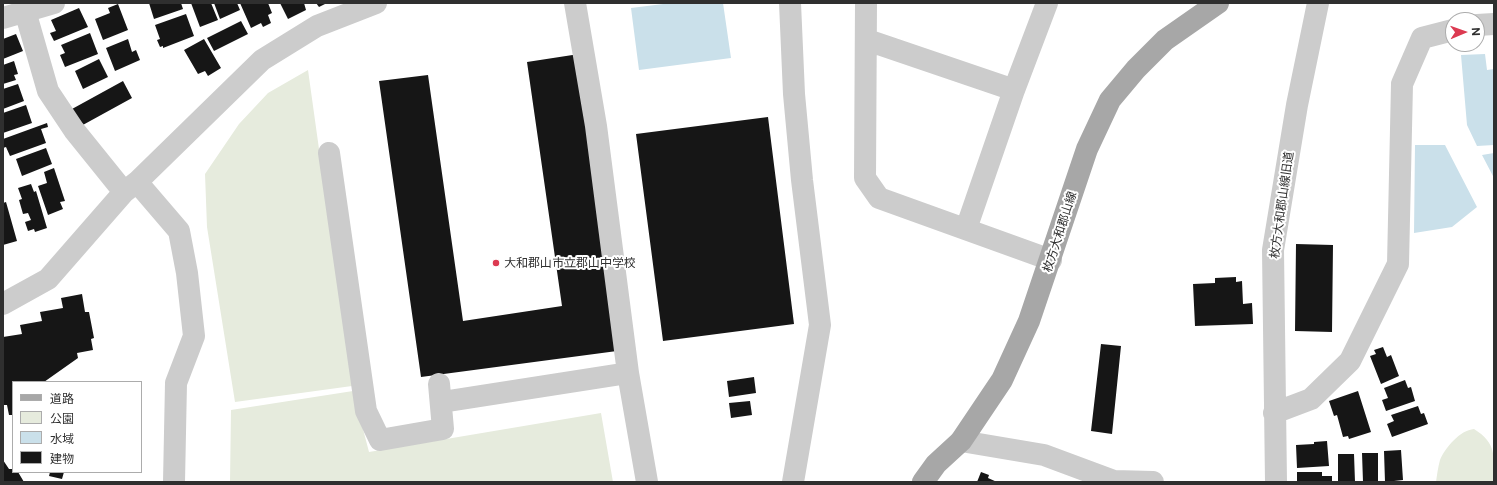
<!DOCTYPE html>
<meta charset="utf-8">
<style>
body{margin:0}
#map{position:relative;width:1497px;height:485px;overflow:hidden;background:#fff;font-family:"Public Sans","Noto Sans JP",sans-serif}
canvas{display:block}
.frame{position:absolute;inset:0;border:4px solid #2f2f2f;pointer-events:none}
.legend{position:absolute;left:12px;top:381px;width:130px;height:92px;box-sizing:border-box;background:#fff;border:1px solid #acacac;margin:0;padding:5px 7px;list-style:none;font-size:12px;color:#2f2f2f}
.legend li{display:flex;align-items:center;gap:8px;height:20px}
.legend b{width:20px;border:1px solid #acacac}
.north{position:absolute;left:1445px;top:12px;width:40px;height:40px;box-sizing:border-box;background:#fff;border:1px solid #acacac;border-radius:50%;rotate:88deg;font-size:11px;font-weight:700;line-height:16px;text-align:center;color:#2f2f2f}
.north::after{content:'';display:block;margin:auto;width:14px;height:18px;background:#dc3a51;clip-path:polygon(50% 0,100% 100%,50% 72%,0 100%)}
</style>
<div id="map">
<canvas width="1497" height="485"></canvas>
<div class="frame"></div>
<ul class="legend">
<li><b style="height:5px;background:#a7a7a7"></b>道路</li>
<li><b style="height:11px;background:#e6ebdd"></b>公園</li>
<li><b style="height:11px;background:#cae0ea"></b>水域</li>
<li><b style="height:11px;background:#161616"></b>建物</li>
</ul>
<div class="north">N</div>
</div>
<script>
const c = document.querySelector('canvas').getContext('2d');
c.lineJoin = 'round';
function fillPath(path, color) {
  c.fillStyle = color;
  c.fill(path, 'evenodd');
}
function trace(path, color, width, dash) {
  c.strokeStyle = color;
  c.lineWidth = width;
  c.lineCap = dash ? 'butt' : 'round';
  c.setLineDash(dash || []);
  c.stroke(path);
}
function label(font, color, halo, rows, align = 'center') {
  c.font = font + ' "Public Sans","Noto Sans JP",sans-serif';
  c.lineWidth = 4;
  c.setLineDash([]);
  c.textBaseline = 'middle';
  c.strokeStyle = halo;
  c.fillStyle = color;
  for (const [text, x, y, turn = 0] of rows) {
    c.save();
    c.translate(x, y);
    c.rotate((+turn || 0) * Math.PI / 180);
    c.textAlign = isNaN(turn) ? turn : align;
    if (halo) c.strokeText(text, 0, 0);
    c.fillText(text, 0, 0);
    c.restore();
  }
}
const green = new Path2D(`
 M 308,70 L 352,386 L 235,402 L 207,227 L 205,174 L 239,124 L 268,93 Z
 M 353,391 L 369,452 L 601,413 L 613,482 L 230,482 L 231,410 Z
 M 1474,429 C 1497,443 1494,457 1494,482 L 1436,482 C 1437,475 1438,467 1440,460 C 1445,448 1460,430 1474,429 Z`);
const water = new Path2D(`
 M 671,3 L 723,3 L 731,58 L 639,70 L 631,8 Z
 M 1485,54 L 1487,70 L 1494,69 L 1494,145 L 1477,146 L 1467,125 L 1461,55 Z
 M 1415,145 L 1445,145 L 1477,207 L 1452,227 L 1414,233 Z
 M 1494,153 L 1494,178 L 1482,155 Z`);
const building = new Path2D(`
 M 149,3 L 181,3 L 183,9 L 154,19 Z
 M 191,3 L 211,3 L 218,20 L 200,27 Z
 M 214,3 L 237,3 L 240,10 L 220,19 Z
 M 240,3 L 268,3 L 272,13 L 268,15 L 271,23 L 263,27 L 261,23 L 251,28 Z
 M 280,3 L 304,3 L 306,10 L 288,19 Z
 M 316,3 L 327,3 L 319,7 Z
 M 118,4 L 128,30 L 103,40 L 95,19 L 110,13 L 108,8 Z
 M 79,8 L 88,27 L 54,41 L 50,33 L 56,31 L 51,20 Z
 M 186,14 L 194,36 L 163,48 L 163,46 L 160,47 L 157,40 L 160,39 L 155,25 Z
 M 241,21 L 248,34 L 214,51 L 207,38 Z
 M 90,33 L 98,54 L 65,67 L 60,55 L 65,53 L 61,45 Z
 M 16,34 L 23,51 L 3,59 L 3,39 Z
 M 128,39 L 132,52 L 136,50 L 140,60 L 115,71 L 106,48 Z
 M 204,39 L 221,68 L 208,76 L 205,71 L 198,74 L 184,50 Z
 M 579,54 L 617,351 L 421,377 L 379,81 L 428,75 L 463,321 L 562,306 L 527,62 Z
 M 99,59 L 108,77 L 83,89 L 75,71 Z
 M 14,61 L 18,74 L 14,75 L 16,80 L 3,84 L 3,65 Z
 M 123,81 L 132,98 L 81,126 L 72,109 Z
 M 18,84 L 24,101 L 3,109 L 3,89 Z
 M 26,105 L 32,123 L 3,133 L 3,113 Z
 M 768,117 L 794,324 L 663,341 L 636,134 Z
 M 47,123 L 48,127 L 41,129 L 46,143 L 10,156 L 6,147 L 3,148 L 3,139 Z
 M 46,148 L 52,164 L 22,176 L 16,159 Z
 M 54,168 L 65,201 L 60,202 L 63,209 L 48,215 L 38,186 L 47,183 L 44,172 Z
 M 31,184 L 34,192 L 36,191 L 47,228 L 35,232 L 34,229 L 28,231 L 25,222 L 31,220 L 28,213 L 23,214 L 19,200 L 22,199 L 18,188 Z
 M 6,202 L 17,241 L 3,245 L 3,203 Z
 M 1296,244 L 1333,245 L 1332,332 L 1295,331 Z
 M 1236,277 L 1236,282 L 1242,281 L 1243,304 L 1252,303 L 1253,324 L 1195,326 L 1193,284 L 1215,283 L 1215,278 Z
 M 82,294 L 85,312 L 89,312 L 94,338 L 91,339 L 93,350 L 77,353 L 78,358 L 44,382 L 13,382 L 13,415 L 9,415 L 7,405 L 3,405 L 3,337 L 22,334 L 20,325 L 42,321 L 40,312 L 63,308 L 61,298 Z
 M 1101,344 L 1121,346 L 1112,434 L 1091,431 Z
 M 1383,347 L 1387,357 L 1391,355 L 1399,376 L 1381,384 L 1370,356 L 1376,354 L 1374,350 Z
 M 754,377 L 756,393 L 729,397 L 727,381 Z
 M 1405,380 L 1408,388 L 1411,387 L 1415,401 L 1386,411 L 1382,400 L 1388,398 L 1384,388 Z
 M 1358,391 L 1371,432 L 1349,439 L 1348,436 L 1343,437 L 1337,415 L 1334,416 L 1329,401 Z
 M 750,401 L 752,415 L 731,418 L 729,403 Z
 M 1418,406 L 1421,414 L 1424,413 L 1428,424 L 1392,437 L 1387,424 L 1394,421 L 1391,415 Z
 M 1327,441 L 1329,466 L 1297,468 L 1296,445 L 1314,444 L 1314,442 Z
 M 1401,450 L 1403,480 L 1385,482 L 1384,451 Z
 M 1362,453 L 1378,453 L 1378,482 L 1363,482 Z
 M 1338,454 L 1354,454 L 1355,482 L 1338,482 Z
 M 3,460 L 9,469 L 13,469 L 13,472 L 18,472 L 24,482 L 3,482 Z
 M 50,472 L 64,472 L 62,479 L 49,476 Z
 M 981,472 L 989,475 L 988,478 L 997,482 L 977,482 Z
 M 1297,472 L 1322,472 L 1322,476 L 1332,476 L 1332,482 L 1297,482 Z`);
const minor = new Path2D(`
 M 790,3 L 794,94 L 802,180 L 820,325 L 793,482
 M 866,3 L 865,178 L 879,198 L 1051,260
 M 25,11 L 48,91 L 74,130 L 124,192
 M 3,18 L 54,3
 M 1477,25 L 1494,24
 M 867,40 L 1014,90
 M 329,153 L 366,411 L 380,440 L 443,429 L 439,384
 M 137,182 L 179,231 L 187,273 L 194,336 L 176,383 L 174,482
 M 966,229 L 1014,90 L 1047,3
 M 3,304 L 48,279 L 124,192 L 137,182 L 262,60 L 317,26 L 376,3
 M 628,373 L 647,482
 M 442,402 L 628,373 L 596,126 L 575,3
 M 1274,413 L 1311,399 L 1350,361 L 1398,264 L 1402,84 L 1422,38 L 1453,30
 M 961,441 L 1044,455 L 1114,481 L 1153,482
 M 1276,482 L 1273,250 L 1297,105 L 1318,3`);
const major = new Path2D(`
 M 923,482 L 936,464 L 961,441 L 1002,380 L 1029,321 L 1087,149 L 1110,100 L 1136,69 L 1165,40 L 1218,3`);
const markers = [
 [496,263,4,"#dc3a51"]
];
const streetNames = [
 ["枚方大和郡山線旧道",1282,205,-82],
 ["枚方大和郡山線",1060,232,-72]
];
const poiNames = [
 ["大和郡山市立郡山中学校",504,263]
];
fillPath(green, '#e6ebdd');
fillPath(water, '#cae0ea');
fillPath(building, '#161616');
trace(minor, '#ccc', 22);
trace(major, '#a7a7a7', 22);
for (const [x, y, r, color] of markers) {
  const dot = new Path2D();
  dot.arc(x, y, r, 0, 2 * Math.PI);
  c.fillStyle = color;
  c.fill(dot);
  trace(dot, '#fff', 1.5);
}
label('12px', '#2f2f2f', '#fff', streetNames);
label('12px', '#2f2f2f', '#fff', poiNames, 'left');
</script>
